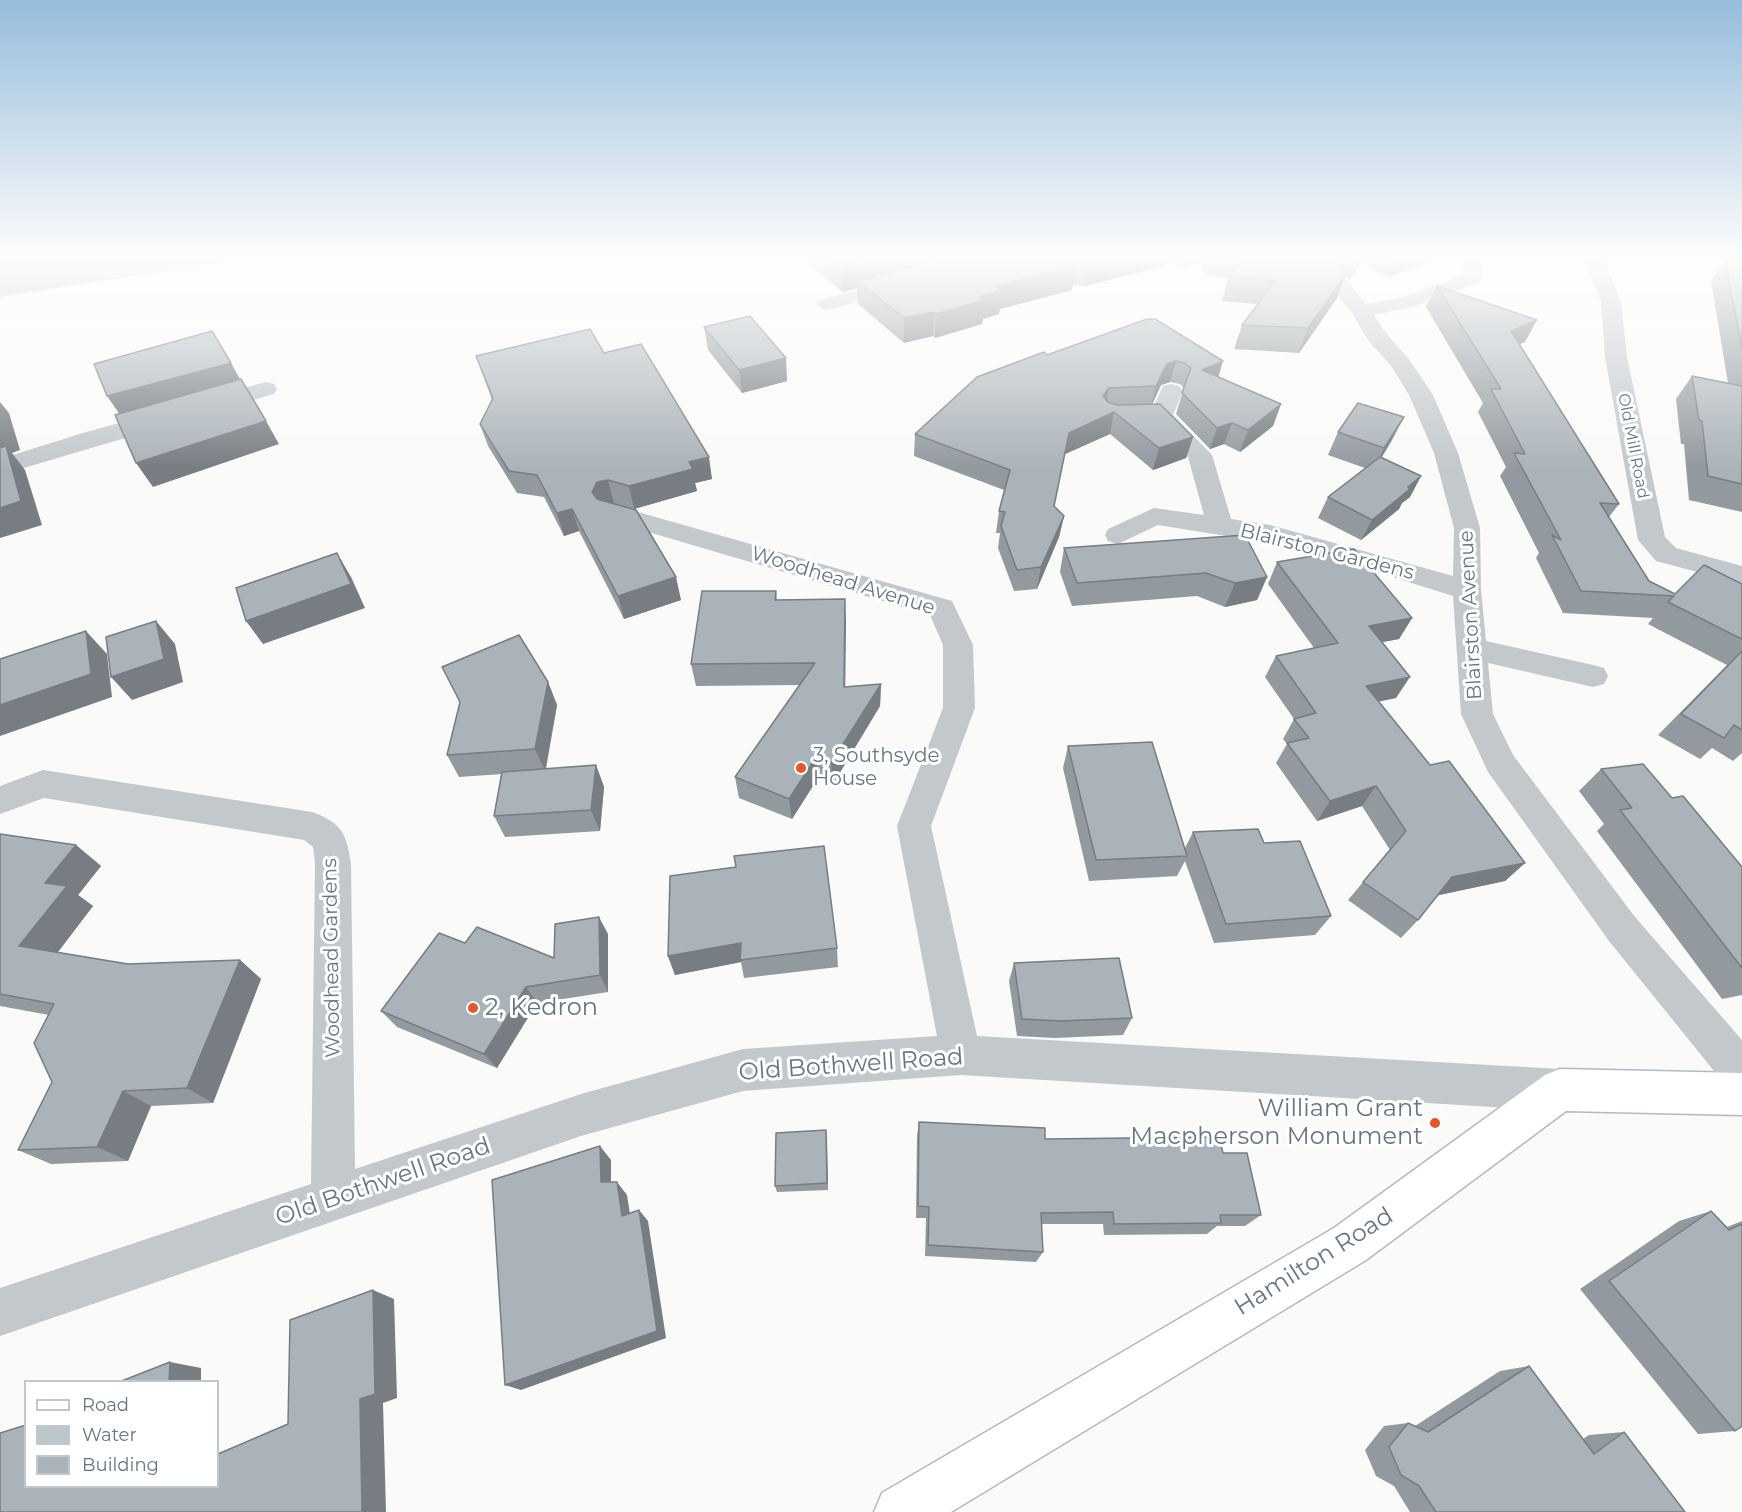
<!DOCTYPE html>
<style>
body{margin:0}
#map{position:relative;width:1742px;height:1512px;overflow:hidden;background:#fafaf8;font-family:Montserrat,sans-serif}
canvas{display:block}
.legend{position:absolute;left:24px;top:1380px;width:195px;height:108px;box-sizing:border-box;background:#fff;border:2px solid #c1c8cd;margin:0;padding:8px 10px;list-style:none;font-size:18px;color:#657683}
.legend li{display:flex;align-items:center;gap:12px;height:30px}
.legend b{width:30px;border:2px solid #c1c8cd}
</style>
<div id="map">
<canvas width="1742" height="1512"></canvas>
<ul class="legend">
<li><b style="height:8px;background:#fff"></b>Road</li>
<li><b style="height:16px;background:#bbc7cb"></b>Water</li>
<li><b style="height:16px;background:#aab3b9"></b>Building</li>
</ul>
</div>
<script>
const c = document.querySelector('canvas').getContext('2d');
c.lineJoin = 'round';
function fillPath(path, color) {
  c.fillStyle = color;
  c.fill(path, 'evenodd');
}
function trace(path, color, width, dash) {
  c.strokeStyle = color;
  c.lineWidth = width;
  c.lineCap = dash ? 'butt' : 'round';
  c.setLineDash(dash || []);
  c.stroke(path);
}
function label(font, color, halo, rows, align = 'center') {
  c.font = font + ' Montserrat,sans-serif';
  c.lineWidth = 6;
  c.setLineDash([]);
  c.textBaseline = 'middle';
  c.strokeStyle = halo;
  c.fillStyle = color;
  for (const [text, x, y, turn = 0] of rows) {
    c.save();
    c.translate(x, y);
    c.rotate((+turn || 0) * Math.PI / 180);
    c.textAlign = isNaN(turn) ? turn : align;
    if (halo) c.strokeText(text, 0, 0);
    c.fillText(text, 0, 0);
    c.restore();
  }
}
const water = new Path2D(`
 M 0,257 L 254,257 L 0,297 Z`);
const street = new Path2D(`
 M 1308,257 L 1328,257 L 1366,304 L 1404,297 L 1463,275 L 1463,257 L 1483,257 L 1483,278 L 1480,282 L 1416,306 L 1374,315 L 1384,331 L 1409,359 L 1433,395 L 1458,453 L 1480,528 L 1481,590 L 1486,641 L 1593,665 L 1604,668 L 1608,676 L 1604,684 L 1593,687 L 1488,663 L 1493,714 L 1513,755 L 1635,917 L 1742,1040 L 1742,1093 L 1727,1087 L 1609,941 L 1488,772 L 1461,714 L 1453,596 L 1370,570 L 1270,543 L 1158,525 L 1118,544 L 1108,541 L 1105,535 L 1108,529 L 1154,508 L 1204,515 L 1188,457 L 1149,416 L 1163,386 L 1171,384 L 1179,386 L 1183,391 L 1173,415 L 1212,455 L 1231,519 L 1270,525 L 1453,576 L 1454,528 L 1434,453 L 1409,395 L 1392,367 L 1368,340 L 1352,313 Z
 M 1583,257 L 1603,257 L 1621,302 L 1627,357 L 1665,537 L 1676,548 L 1742,566 L 1742,584 L 1656,561 L 1638,540 L 1605,357 L 1601,302 Z
 M 901,279 L 908,281 L 911,285 L 908,289 L 827,310 L 820,308 L 817,304 L 820,300 Z
 M 266,382 L 274,384 L 277,389 L 274,394 L 0,475 L 0,459 L 83,433 Z
 M 613,505 L 952,601 L 973,645 L 975,708 L 931,826 L 977,1036 L 1560,1069 L 1575,1075 L 1581,1090 L 1575,1105 L 1560,1111 L 961,1075 L 743,1091 L 581,1136 L 0,1336 L 0,1288 L 311,1184 L 315,863 L 313,847 L 304,840 L 44,798 L 0,814 L 0,786 L 43,770 L 312,812 C 342,823 346,833 351,863 L 355,1169 L 581,1094 L 743,1049 L 937,1036 L 897,826 L 943,708 L 943,645 L 930,615 L 604,519 L 600,513 L 604,507 Z`);
const secondary = new Path2D(`
 M 1560,1069 L 1742,1073 L 1742,1115 L 1566,1111 L 1366,1260 L 951,1512 L 874,1512 L 882,1493 L 1334,1228 L 1545,1075 Z`);
const wall = new Path2D(`
 M 808,257 L 1441,257 L 1389,277 L 1361,263 L 1349,280 L 1346,275 L 1337,298 L 1299,353 L 1234,349 L 1242,325 L 1257,304 L 1222,301 L 1228,279 L 1204,273 L 1200,261 L 1182,267 L 1171,264 L 1085,286 L 1072,285 L 1072,290 L 1000,309 L 999,314 L 983,319 L 982,324 L 935,338 L 933,336 L 904,343 L 858,304 L 857,288 L 842,292 L 808,264 Z
 M 1725,261 L 1742,264 L 1742,512 L 1689,500 L 1684,444 L 1681,444 L 1676,399 L 1692,376 L 1728,383 L 1711,281 Z
 M 1437,286 L 1525,342 L 1520,344 L 1619,504 L 1609,517 L 1649,581 L 1675,594 L 1742,584 L 1742,753 L 1733,761 L 1712,748 L 1700,759 L 1658,735 L 1727,665 L 1648,624 L 1653,618 L 1563,613 L 1536,558 L 1539,553 L 1500,476 L 1506,467 L 1478,412 L 1483,403 L 1426,307 Z
 M 1147,319 L 1219,377 L 1281,404 L 1273,426 L 1240,452 L 1224,444 L 1210,449 L 1176,414 L 1184,388 L 1180,384 L 1170,382 L 1161,385 L 1152,404 L 1193,437 L 1186,458 L 1153,470 L 1110,434 L 1065,454 L 1054,506 L 1064,516 L 1059,537 L 1037,589 L 1014,591 L 998,548 L 1000,533 L 996,533 L 999,511 L 1004,490 L 914,456 L 915,434 L 1047,355 Z
 M 704,327 L 787,381 L 742,393 L 708,350 Z
 M 604,353 L 712,479 L 695,483 L 697,491 L 634,509 L 612,503 L 681,600 L 624,619 L 579,531 L 564,536 L 544,497 L 517,493 L 488,446 L 480,424 L 492,400 L 476,356 Z
 M 1338,432 L 1392,440 L 1382,457 L 1421,476 L 1410,497 L 1402,503 L 1399,509 L 1361,540 L 1318,518 L 1328,497 L 1365,468 L 1328,455 Z
 M 1064,548 L 1267,577 L 1257,600 L 1225,607 L 1197,596 L 1072,606 L 1060,572 Z
 M 1277,562 L 1412,618 L 1399,639 L 1382,642 L 1396,698 L 1379,701 L 1430,765 L 1525,863 L 1505,881 L 1438,895 L 1418,920 L 1401,938 L 1348,900 L 1390,850 L 1362,806 L 1317,821 L 1276,763 L 1287,744 L 1283,739 L 1294,719 L 1265,677 L 1276,656 L 1314,648 L 1268,584 Z
 M 776,591 L 777,600 L 845,599 L 845,687 L 881,684 L 880,706 L 833,784 L 818,778 L 792,819 L 739,798 L 735,777 L 800,685 L 696,686 L 691,664 Z
 M 548,682 L 557,705 L 546,769 L 596,765 L 604,787 L 600,831 L 505,837 L 494,816 L 502,774 L 459,777 L 447,755 L 460,702 Z
 M 1068,746 L 1185,848 L 1193,832 L 1264,843 L 1331,916 L 1315,935 L 1214,943 L 1185,861 L 1177,876 L 1089,881 L 1063,768 Z
 M 1601,769 L 1672,798 L 1742,867 L 1742,995 L 1722,999 L 1597,831 L 1604,824 L 1579,791 Z
 M 0,834 L 76,845 L 101,866 L 78,895 L 93,906 L 58,952 L 128,964 L 240,960 L 261,979 L 213,1103 L 151,1106 L 128,1161 L 51,1164 L 18,1150 L 52,1082 L 49,1015 L 0,1006 Z
 M 608,934 L 608,992 L 537,1003 L 497,1068 L 397,1027 L 381,1011 L 465,943 L 554,958 Z
 M 837,948 L 838,967 L 744,978 L 741,962 L 675,975 L 668,956 Z
 M 1014,963 L 1132,1018 L 1123,1035 L 1055,1038 L 1017,1036 L 1009,981 Z
 M 919,1122 L 1045,1139 L 1223,1153 L 1261,1215 L 1245,1226 L 1217,1226 L 1207,1234 L 1104,1235 L 1103,1224 L 1041,1224 L 1043,1252 L 1036,1262 L 925,1256 L 926,1218 L 916,1218 L 917,1136 Z
 M 826,1130 L 828,1190 L 777,1192 L 775,1186 Z
 M 1711,1211 L 1727,1227 L 1742,1221 L 1742,1426 L 1735,1431 L 1698,1434 L 1580,1289 L 1679,1221 Z
 M 1529,1366 L 1583,1439 L 1589,1435 L 1624,1432 L 1685,1512 L 1410,1512 L 1394,1486 L 1376,1476 L 1365,1450 L 1384,1426 L 1408,1423 L 1415,1426 L 1500,1371 Z`);
const shadedWall = new Path2D(`
 M 886,257 L 976,257 L 857,281 L 857,288 L 842,292 L 842,268 Z
 M 1112,257 L 1173,257 L 1171,264 L 1085,286 L 1089,263 Z
 M 1184,257 L 1201,257 L 1200,261 L 1182,267 Z
 M 1359,257 L 1364,257 L 1361,263 L 1349,280 Z
 M 1397,257 L 1441,257 L 1389,277 Z
 M 1076,266 L 1072,290 L 1000,309 L 999,314 L 983,319 L 982,324 L 935,338 L 936,314 L 980,297 L 996,286 Z
 M 1346,274 L 1337,298 L 1299,353 L 1308,328 Z
 M 934,312 L 933,336 L 904,343 L 904,318 Z
 M 1537,320 L 1525,342 L 1499,353 L 1511,331 Z
 M 786,358 L 787,381 L 742,393 L 739,370 Z
 M 1176,361 L 1170,382 L 1161,385 L 1151,407 L 1156,386 L 1167,364 Z
 M 1223,361 L 1217,382 L 1202,370 Z
 M 231,363 L 244,386 L 123,419 L 107,396 Z
 M 1109,388 L 1105,410 L 1103,396 Z
 M 0,402 L 9,413 L 20,450 L 12,453 L 25,470 L 42,525 L 0,538 Z
 M 1281,404 L 1273,426 L 1240,452 L 1248,430 Z
 M 1114,412 L 1110,434 L 1065,454 L 1050,528 L 1069,433 Z
 M 1404,417 L 1392,440 L 1373,471 L 1384,448 Z
 M 266,421 L 279,444 L 153,487 L 136,463 Z
 M 1232,423 L 1224,444 L 1210,449 L 1217,428 Z
 M 1193,437 L 1186,458 L 1153,470 L 1159,448 Z
 M 709,457 L 712,479 L 695,483 L 697,491 L 634,509 L 629,486 L 689,462 Z
 M 1421,476 L 1410,497 L 1402,503 L 1399,509 L 1361,540 L 1372,520 Z
 M 608,480 L 614,503 L 604,505 L 598,514 L 592,492 L 597,482 Z
 M 572,509 L 579,531 L 564,536 L 557,513 Z
 M 1064,516 L 1059,537 L 1037,589 L 1041,567 Z
 M 337,553 L 351,577 L 365,608 L 263,644 L 246,621 Z
 M 676,577 L 681,600 L 624,619 L 618,596 Z
 M 1267,577 L 1257,600 L 1225,607 L 1235,583 Z
 M 845,599 L 846,621 L 845,709 L 844,687 Z
 M 1412,618 L 1399,639 L 1356,647 L 1369,626 Z
 M 156,621 L 175,644 L 183,682 L 132,700 L 111,677 Z
 M 86,631 L 107,654 L 112,697 L 0,736 L 0,705 Z
 M 1410,677 L 1396,698 L 1353,707 L 1366,686 Z
 M 548,682 L 557,705 L 545,771 L 535,749 Z
 M 881,684 L 880,706 L 833,784 L 831,763 Z
 M 816,757 L 818,778 L 792,819 L 789,799 Z
 M 596,765 L 604,787 L 600,831 L 591,810 Z
 M 1376,786 L 1362,806 L 1317,821 L 1330,801 Z
 M 76,845 L 101,866 L 78,895 L 93,906 L 48,965 L 19,946 L 45,883 Z
 M 1525,863 L 1505,881 L 1435,896 L 1452,877 Z
 M 599,917 L 608,934 L 608,992 L 600,975 Z
 M 741,943 L 741,962 L 675,975 L 668,956 Z
 M 240,960 L 261,979 L 213,1103 L 187,1088 Z
 M 526,987 L 537,1003 L 497,1068 L 484,1054 Z
 M 123,1091 L 151,1106 L 128,1161 L 97,1147 Z
 M 826,1130 L 827,1137 L 828,1190 L 827,1183 Z
 M 600,1146 L 611,1160 L 611,1195 L 601,1182 Z
 M 617,1182 L 627,1195 L 632,1227 L 622,1216 Z
 M 639,1210 L 648,1221 L 666,1338 L 521,1390 L 505,1385 Z
 M 373,1290 L 394,1299 L 397,1398 L 383,1403 L 386,1512 L 362,1512 L 360,1399 Z
 M 170,1362 L 201,1368 L 201,1382 L 169,1382 Z`);
const building = new Path2D(`
 M 828,257 L 886,257 L 842,268 Z
 M 950,257 L 1112,257 L 1089,263 L 1066,260 L 1076,266 L 996,286 L 1002,290 L 980,297 L 984,300 L 936,314 L 934,312 L 904,318 L 857,281 Z
 M 1242,257 L 1332,257 L 1346,274 L 1308,328 L 1242,325 L 1275,281 L 1229,277 L 1245,258 Z
 M 1725,261 L 1742,263 L 1742,348 Z
 M 1437,286 L 1537,320 L 1511,331 L 1619,504 L 1600,503 L 1649,581 L 1675,594 L 1704,565 L 1742,584 L 1742,639 L 1668,602 L 1674,596 L 1581,591 L 1552,535 L 1561,540 L 1514,453 L 1525,454 L 1491,389 L 1501,389 Z
 M 750,316 L 786,358 L 739,370 L 704,327 Z
 M 1147,319 L 1155,319 L 1223,361 L 1202,370 L 1281,404 L 1248,430 L 1232,423 L 1217,428 L 1182,393 L 1191,368 L 1185,363 L 1176,361 L 1167,364 L 1156,386 L 1109,388 L 1103,396 L 1108,402 L 1117,405 L 1160,404 L 1193,437 L 1159,448 L 1114,412 L 1069,433 L 1054,506 L 1064,516 L 1041,567 L 1017,570 L 1001,526 L 1005,512 L 999,511 L 1010,470 L 915,434 L 977,377 L 1044,352 L 1047,355 Z
 M 590,329 L 604,353 L 641,344 L 709,457 L 689,462 L 693,469 L 629,486 L 608,480 L 597,482 L 592,492 L 597,499 L 636,510 L 676,577 L 618,596 L 572,509 L 557,513 L 537,475 L 509,471 L 480,424 L 493,398 L 476,356 Z
 M 212,331 L 231,363 L 107,396 L 94,364 Z
 M 1692,376 L 1742,386 L 1742,484 L 1708,476 L 1702,421 L 1699,420 Z
 M 241,379 L 266,421 L 136,463 L 115,415 Z
 M 1358,403 L 1404,417 L 1384,448 L 1338,432 Z
 M 6,446 L 21,501 L 0,508 L 0,448 Z
 M 1380,457 L 1421,476 L 1408,487 L 1410,489 L 1372,520 L 1328,497 Z
 M 1245,535 L 1267,577 L 1235,583 L 1206,573 L 1077,583 L 1064,548 Z
 M 1354,549 L 1412,618 L 1369,626 L 1410,677 L 1366,686 L 1430,765 L 1449,761 L 1525,863 L 1452,877 L 1418,920 L 1363,882 L 1406,831 L 1376,786 L 1330,801 L 1287,743 L 1309,738 L 1294,719 L 1316,713 L 1276,656 L 1338,643 L 1277,562 Z
 M 337,553 L 351,584 L 246,621 L 236,588 Z
 M 702,591 L 776,591 L 775,600 L 845,599 L 844,687 L 881,684 L 831,763 L 816,757 L 789,799 L 735,777 L 815,663 L 691,664 Z
 M 156,621 L 164,659 L 111,677 L 106,637 Z
 M 86,631 L 91,674 L 0,705 L 0,659 Z
 M 519,635 L 548,682 L 535,749 L 447,755 L 460,702 L 442,667 Z
 M 1742,651 L 1742,730 L 1734,725 L 1724,738 L 1681,714 Z
 M 1152,742 L 1187,856 L 1096,860 L 1068,746 Z
 M 1643,764 L 1672,798 L 1683,796 L 1742,867 L 1742,968 L 1620,810 L 1632,808 L 1601,769 Z
 M 596,765 L 591,810 L 494,816 L 502,772 Z
 M 1258,829 L 1264,843 L 1300,841 L 1331,916 L 1226,924 L 1193,832 Z
 M 0,834 L 76,845 L 45,883 L 67,886 L 19,946 L 128,964 L 240,960 L 187,1088 L 123,1091 L 97,1147 L 18,1150 L 52,1082 L 34,1043 L 54,1004 L 0,994 Z
 M 824,846 L 837,948 L 740,960 L 741,943 L 668,956 L 670,876 L 736,867 L 734,856 Z
 M 599,917 L 600,975 L 526,987 L 484,1054 L 381,1011 L 439,933 L 465,943 L 477,927 L 554,958 L 555,924 Z
 M 1119,958 L 1132,1018 L 1061,1021 L 1022,1019 L 1014,963 Z
 M 919,1122 L 1045,1128 L 1045,1139 L 1219,1137 L 1223,1153 L 1247,1153 L 1261,1215 L 1220,1215 L 1221,1223 L 1114,1224 L 1113,1212 L 1041,1213 L 1043,1252 L 928,1245 L 929,1207 L 918,1206 Z
 M 826,1130 L 827,1183 L 775,1186 L 776,1133 Z
 M 600,1146 L 601,1182 L 617,1182 L 622,1216 L 639,1210 L 657,1331 L 505,1385 L 492,1180 Z
 M 1711,1211 L 1729,1230 L 1742,1224 L 1742,1426 L 1735,1431 L 1609,1281 Z
 M 373,1290 L 375,1394 L 360,1399 L 362,1512 L 0,1512 L 0,1433 L 26,1425 L 26,1486 L 218,1486 L 218,1454 L 288,1424 L 290,1320 Z
 M 170,1362 L 169,1382 L 119,1382 Z
 M 1529,1366 L 1594,1454 L 1624,1432 L 1685,1512 L 1436,1512 L 1419,1486 L 1401,1475 L 1389,1447 L 1408,1423 L 1428,1432 Z`);
const markers = [
 [801,768,6,"#e4572e"],
 [473,1008,6,"#e4572e"],
 [1435,1123,6,"#e4572e"]
];
const farStreetnames = [
 ["Old Mill Road",1633,446,79]
];
const streetNames = [
 ["Blairston Gardens",1327,552,14],
 ["Woodhead Avenue",843,581,17],
 ["Blairston Avenue",1471,615,-93],
 ["Woodhead Gardens",332,958,-91]
];
const poiNames = [
 ["3, Southsyde",813,756],
 ["House",813,779]
];
const nearPoinames = [
 ["2, Kedron",485,1008],
 ["William Grant",1423,1109,"right"],
 ["Macpherson Monument",1423,1137,"right"]
];
const nearStreetnames = [
 ["Old Bothwell Road",851,1065,-4],
 ["Old Bothwell Road",383,1182,-19],
 ["Hamilton Road",1314,1262,-32]
];
fillPath(water, '#bbc7cb');
trace(secondary, '#b3babf', 3);
fillPath(street, '#c3c8cc');
fillPath(secondary, '#fff');
fillPath(wall, '#929a9f');
fillPath(shadedWall, '#777d82');
fillPath(building, '#aab3b9');
trace(building, '#777d82', 1.5);
const sky = c.createLinearGradient(0, 0, 0, 469);
sky.addColorStop(0, '#96bcdc');
sky.addColorStop(0.55, '#fdfdfc');
sky.addColorStop(1, '#fdfdfc00');
c.fillStyle = sky;
c.fillRect(0, 0, 1742, 469);
for (const [x, y, r, color] of markers) {
  const dot = new Path2D();
  dot.arc(x, y, r, 0, 2 * Math.PI);
  c.fillStyle = color;
  c.fill(dot);
  trace(dot, '#fff', 2);
}
label('16px', '#657683', '#fff', farStreetnames);
label('20px', '#657683', '#fff', streetNames);
label('20px', '#657683', '#fff', poiNames, 'left');
label('24px', '#657683', '#fff', nearPoinames, 'left');
label('24px', '#657683', '#fff', nearStreetnames);
</script>
